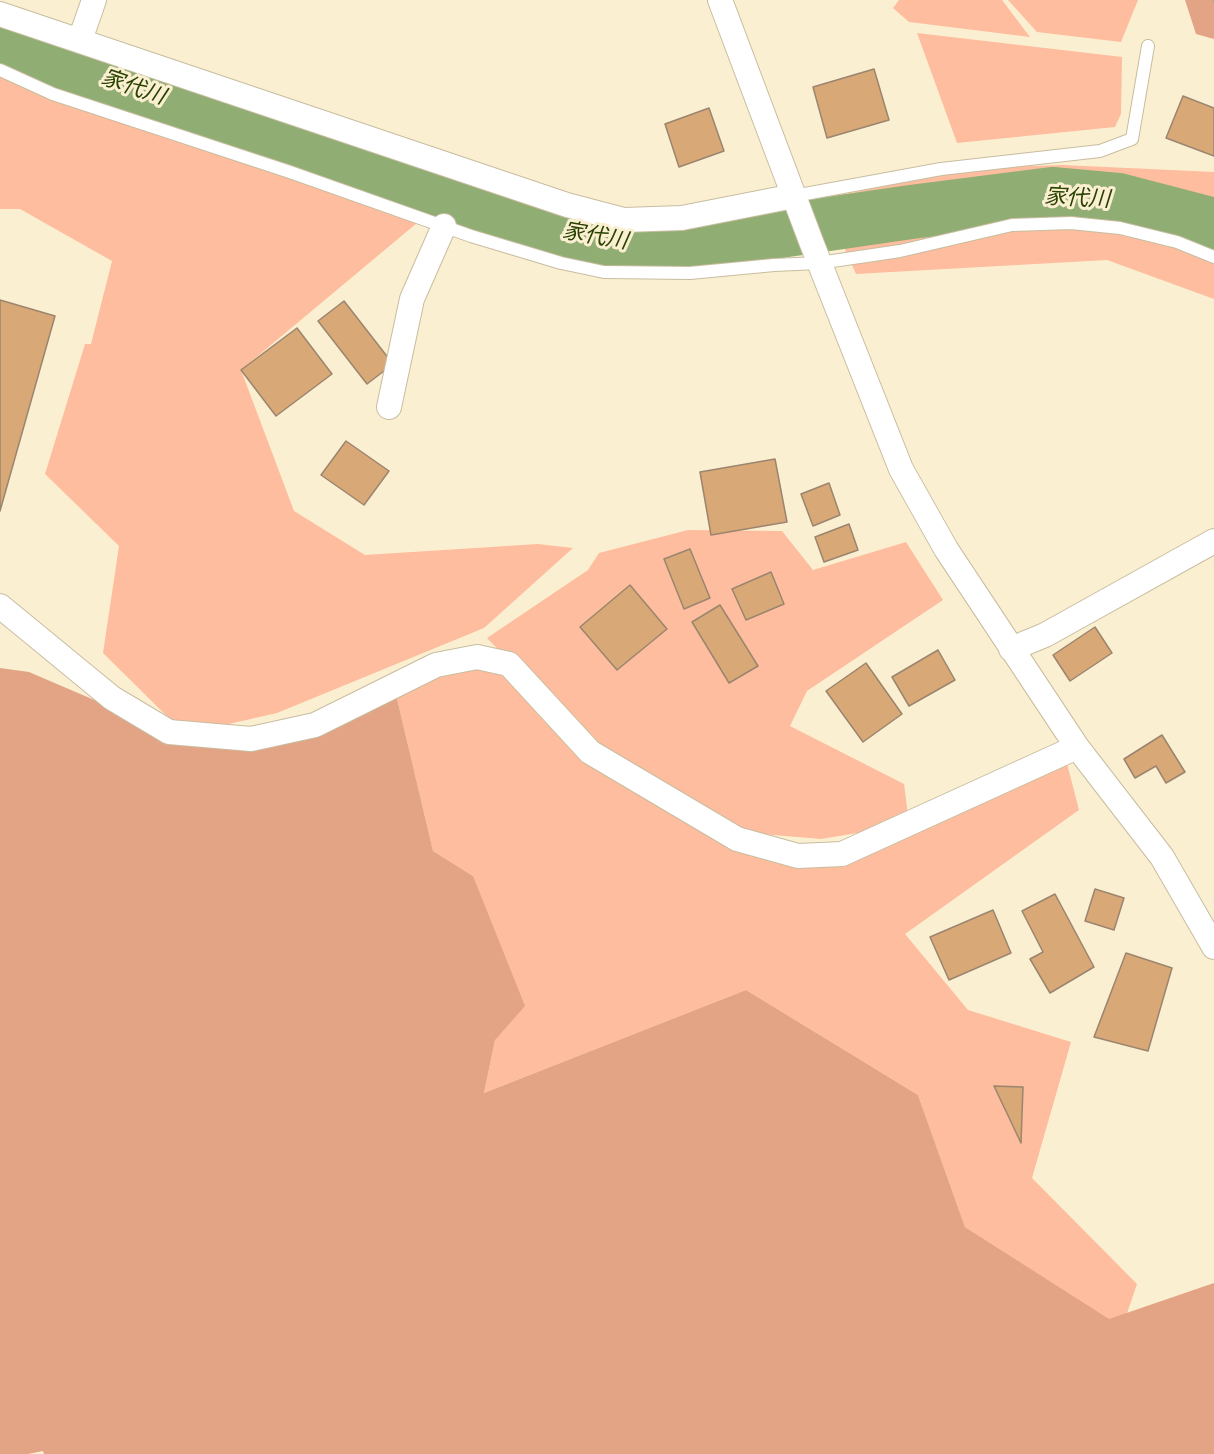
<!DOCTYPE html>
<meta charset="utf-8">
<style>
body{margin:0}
canvas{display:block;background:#fbefd1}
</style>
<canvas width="1214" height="1454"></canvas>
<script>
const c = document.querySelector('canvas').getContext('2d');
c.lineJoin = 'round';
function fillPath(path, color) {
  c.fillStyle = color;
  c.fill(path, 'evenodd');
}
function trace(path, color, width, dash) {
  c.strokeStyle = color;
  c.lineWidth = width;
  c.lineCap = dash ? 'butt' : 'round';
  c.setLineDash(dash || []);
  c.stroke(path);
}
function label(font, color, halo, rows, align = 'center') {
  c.font = font + ' "Varela Round","Noto Sans JP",sans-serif';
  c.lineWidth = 6;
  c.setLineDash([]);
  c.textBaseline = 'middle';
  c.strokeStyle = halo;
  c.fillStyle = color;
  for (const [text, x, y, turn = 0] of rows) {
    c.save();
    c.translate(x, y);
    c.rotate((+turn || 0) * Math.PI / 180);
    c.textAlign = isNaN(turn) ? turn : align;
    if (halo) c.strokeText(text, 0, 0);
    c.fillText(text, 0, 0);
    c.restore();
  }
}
const green = new Path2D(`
 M 899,0 L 1002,0 L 1030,37 L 909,22 L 893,8 Z
 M 1008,0 L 1138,0 L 1121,42 L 1037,32 Z
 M 0,18 L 621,224 L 772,204 L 779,253 L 619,261 L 509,239 L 443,214 L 344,185 L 0,71 Z
 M 917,33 L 1122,57 L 1121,114 L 1115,127 L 957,143 Z
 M 0,74 L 423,218 L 241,370 L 294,511 L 365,555 L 538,544 L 573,548 L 484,628 L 277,713 L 185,734 L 103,653 L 119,546 L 45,474 L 85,344 L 91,344 L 112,261 L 20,209 L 0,209 Z
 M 1063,165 L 1214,172 L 1214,299 L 1107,260 L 856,274 L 822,198 L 856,192 L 937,169 Z
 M 688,530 L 782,531 L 813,570 L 906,542 L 943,600 L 807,691 L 790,726 L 904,784 L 909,823 L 1064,752 L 1079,810 L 905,934 L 968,1010 L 1071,1042 L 1032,1178 L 1137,1284 L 1122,1328 L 965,1227 L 918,1095 L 746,990 L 484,1093 L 495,1040 L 473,876 L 433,851 L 394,686 L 477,657 L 509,664 L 564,718 L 487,638 L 588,570 L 599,553 ZM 905,825 L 798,856 L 726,831 L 821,839 Z`);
const forest = new Path2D(`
 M 1185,0 L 1214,0 L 1214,39 L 1196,34 Z
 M 0,668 L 29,672 L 169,732 L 251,739 L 394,686 L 433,851 L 473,876 L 525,1006 L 495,1040 L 484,1093 L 746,990 L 918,1095 L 965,1227 L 1109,1319 L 1214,1283 L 1214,1454 L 44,1454 L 43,1451 L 28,1454 L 0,1454 Z`);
const river = new Path2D(`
 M 0,43 L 256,131 L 550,229 L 627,246 L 711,241 L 911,212 L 1052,194 L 1118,200 L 1214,225`);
const building = new Path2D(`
 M 874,69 L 889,120 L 827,138 L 813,87 Z
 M 1183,96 L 1214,108 L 1214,156 L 1166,138 Z
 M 709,108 L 724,151 L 679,167 L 665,124 Z
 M 0,300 L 55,316 L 0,511 Z
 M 344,301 L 393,364 L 367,384 L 318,321 Z
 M 297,328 L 332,374 L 276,416 L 241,370 Z
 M 346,441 L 389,471 L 364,505 L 321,475 Z
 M 775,459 L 787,522 L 711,535 L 700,472 Z
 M 829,483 L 840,515 L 813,526 L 801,494 Z
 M 849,524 L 858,550 L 824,562 L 815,537 Z
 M 690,549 L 710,598 L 684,609 L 664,559 Z
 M 771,572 L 784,604 L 746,620 L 732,589 Z
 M 630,585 L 667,629 L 617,670 L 580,627 Z
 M 720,605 L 758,666 L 729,683 L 692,622 Z
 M 1095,627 L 1112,653 L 1070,681 L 1053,655 Z
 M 938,650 L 955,680 L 909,706 L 892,677 Z
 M 866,663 L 902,714 L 863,742 L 826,691 Z
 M 1162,735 L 1185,772 L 1166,783 L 1156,766 L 1135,778 L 1124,759 Z
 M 1095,889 L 1124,898 L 1114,930 L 1085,921 Z
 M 1055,894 L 1094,967 L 1050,993 L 1030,959 L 1043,952 L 1022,911 Z
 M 993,910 L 1011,953 L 949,980 L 930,937 Z
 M 1126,953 L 1172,968 L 1148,1051 L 1094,1037 Z
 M 994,1086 L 1023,1087 L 1021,1143 Z`);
const path = new Path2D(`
 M 1213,0 L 1214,0`);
const service = new Path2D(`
 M 0,70 L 53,94 L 290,172 L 471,236 L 561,263 L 604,272 L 690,273 L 774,265 L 819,263 L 900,251 L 1012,225 L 1071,223 L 1120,228 L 1177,242 L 1214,257
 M 794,196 L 941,169 L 1100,151 L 1132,139 L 1148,46`);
const minor = new Path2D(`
 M 720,0 L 812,244 L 901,469 L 946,549 L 1077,747 L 1162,857 L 1214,947
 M 0,14 L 567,205 L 624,220 L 682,218 L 794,196
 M 80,40 L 94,0
 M 389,407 L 412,299 L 444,226
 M 0,606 L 112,698 L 169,732 L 251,739 L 315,725 L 436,665 L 477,657 L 509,664 L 590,752 L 737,839 L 798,856 L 842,854 L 1077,747
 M 1011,649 L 1045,635 L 1214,541`);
const waterNames = [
 ["家代川",133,88,19],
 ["家代川",1077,199,3],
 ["家代川",595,237,10]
];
fillPath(green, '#febd9e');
fillPath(forest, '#e3a385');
trace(river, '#90ad73', 54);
fillPath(building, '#d8a876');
trace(building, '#9b856f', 1.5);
trace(service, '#c8bda0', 14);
trace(minor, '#c8bda0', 26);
trace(path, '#b0a68f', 4, [6, 3]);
trace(service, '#fff', 12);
trace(minor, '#fff', 24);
label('italic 22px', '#284200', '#fbefd1', waterNames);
</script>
